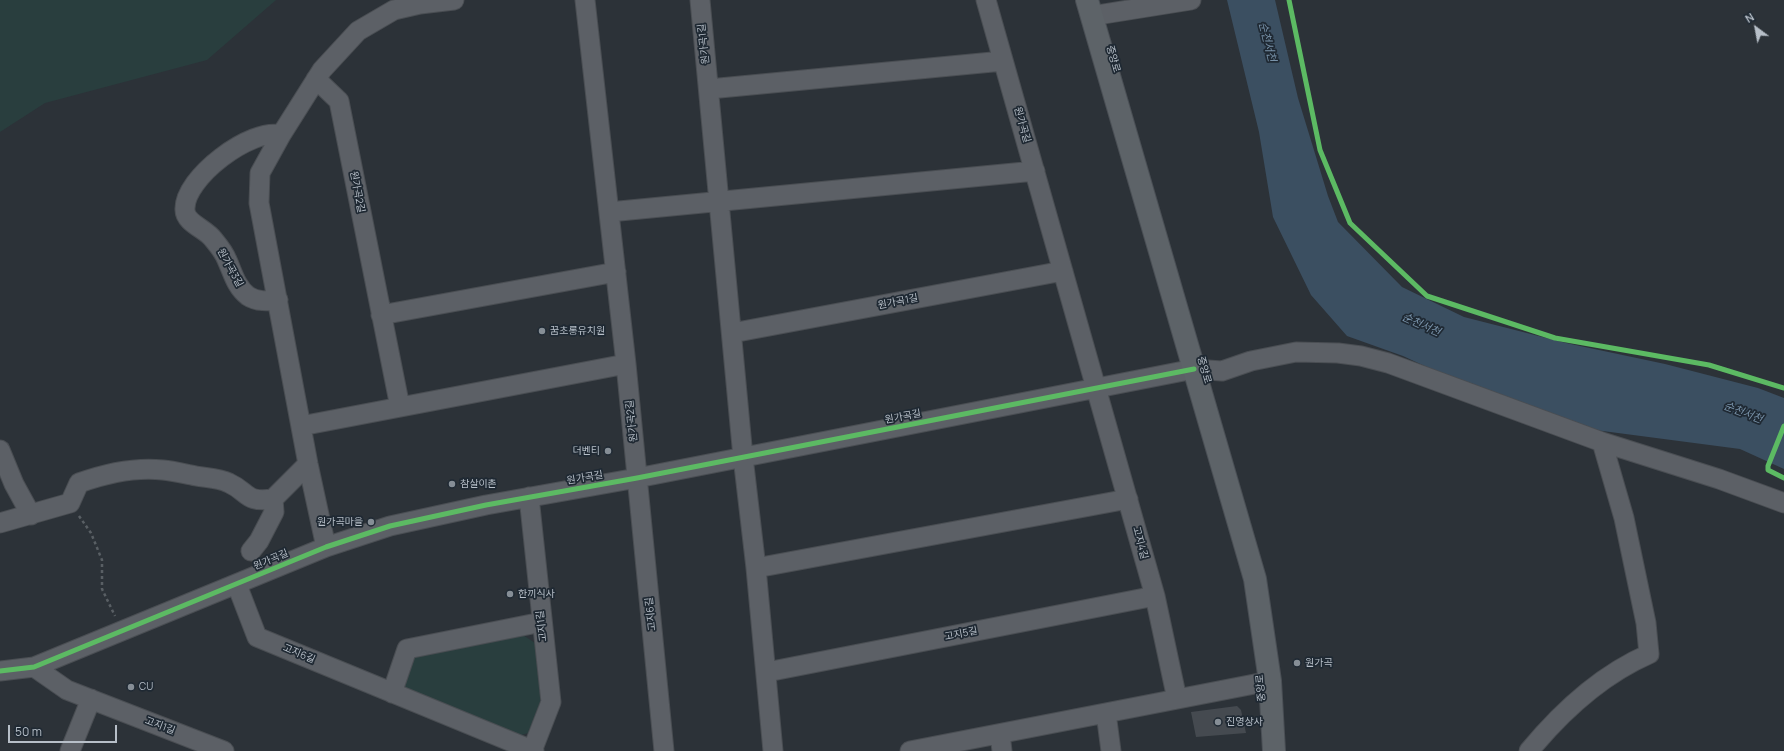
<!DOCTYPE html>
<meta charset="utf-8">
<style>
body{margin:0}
#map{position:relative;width:1784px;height:751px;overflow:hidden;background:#2c3238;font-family:Manrope,sans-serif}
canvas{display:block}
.north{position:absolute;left:1736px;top:8px;width:40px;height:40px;-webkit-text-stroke:3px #1f2933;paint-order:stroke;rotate:328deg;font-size:11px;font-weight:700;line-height:16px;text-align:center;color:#b7bfc8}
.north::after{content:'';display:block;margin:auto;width:14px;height:18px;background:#b7bfc8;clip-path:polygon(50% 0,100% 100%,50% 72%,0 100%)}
.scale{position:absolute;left:8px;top:725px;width:109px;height:18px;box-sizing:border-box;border:2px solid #b7bfc8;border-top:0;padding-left:5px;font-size:12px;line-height:14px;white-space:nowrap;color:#b7bfc8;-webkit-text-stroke:3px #1f2933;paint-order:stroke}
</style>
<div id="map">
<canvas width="1784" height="751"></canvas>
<div class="north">N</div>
<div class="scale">50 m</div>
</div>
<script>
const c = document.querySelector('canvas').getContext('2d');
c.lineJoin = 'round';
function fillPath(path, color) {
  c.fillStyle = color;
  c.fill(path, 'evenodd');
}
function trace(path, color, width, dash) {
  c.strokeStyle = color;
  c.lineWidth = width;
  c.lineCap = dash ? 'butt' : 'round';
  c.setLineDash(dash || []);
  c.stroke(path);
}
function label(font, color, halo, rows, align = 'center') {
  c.font = font + ' Manrope,"Noto Sans KR",sans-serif';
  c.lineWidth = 3.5;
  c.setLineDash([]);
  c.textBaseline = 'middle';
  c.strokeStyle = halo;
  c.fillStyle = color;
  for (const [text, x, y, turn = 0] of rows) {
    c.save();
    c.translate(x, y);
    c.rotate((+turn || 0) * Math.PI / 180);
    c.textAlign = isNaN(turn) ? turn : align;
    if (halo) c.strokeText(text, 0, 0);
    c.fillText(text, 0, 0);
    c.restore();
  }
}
const green = new Path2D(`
 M 0,0 L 276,0 L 207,60 L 45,103 L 0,132 Z
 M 523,635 L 535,643 L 541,700 L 528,733 L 515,737 L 400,688 L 405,673 L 416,654 Z`);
const water = new Path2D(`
 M 1227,0 L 1275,0 L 1298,98 L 1328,196 L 1338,222 L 1402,287 L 1464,317 L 1566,343 L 1665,364 L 1758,388 L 1784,398 L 1784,469 L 1740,449 L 1595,430 L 1481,392 L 1403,356 L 1347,336 L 1311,295 L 1273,217 L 1259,132 Z`);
const building = new Path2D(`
 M 1237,706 L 1241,710 L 1246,733 L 1196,737 L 1191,712 Z`);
const path = new Path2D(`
 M 79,516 L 91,533 L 102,560 L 102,589 L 115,616`);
const minor = new Path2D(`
 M 585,0 L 626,364 L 664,751
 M 700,0 L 743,457 L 756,568 L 773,751
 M 986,0 L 1155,596 L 1177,699
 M 1091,16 L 1191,0
 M 316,79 L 339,101 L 400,407
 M 709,89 L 1003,61
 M 609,212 L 1035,171
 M 278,300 C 268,301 257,302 248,296 C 236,287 233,273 227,260 C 224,252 218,245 213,239 C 206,229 185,223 185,210 C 183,178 252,127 281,135
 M 381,315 L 616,272
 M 732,333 L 1063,271
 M 301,426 L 626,364
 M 0,450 L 14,484 L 31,515
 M 529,497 L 551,702 L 532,751
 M 0,523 L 70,503 L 79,483 C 104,474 136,467 163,470 C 174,471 185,474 196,476 C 207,478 219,478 229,483 C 249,492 245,503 273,499 L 308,464
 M 326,547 L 308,464 L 259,203 L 260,173 L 281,135 L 322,70 L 358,31 L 394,10 L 420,4 L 454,0
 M 251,551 L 259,541 L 274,512 L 273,499
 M 756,568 L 1128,499
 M 237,585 L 257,637 L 534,751
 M 34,667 L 67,690 L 224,751
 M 0,671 L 34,667 L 326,547 L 390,526 L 486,505 L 637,478 L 1194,369 L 1222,371 L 1251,361 L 1296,352 L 1338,353 L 1361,356 L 1388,363 L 1602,442 L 1719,479 L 1784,503
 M 767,672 L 1155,596
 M 392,693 L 407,649 L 542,622
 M 1106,713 L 1111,751
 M 1000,734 L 1002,751
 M 70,751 L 91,699
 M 910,751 L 1270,681
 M 1529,751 C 1562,711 1601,675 1649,654 L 1646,623 L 1624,518 L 1602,442`);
const major = new Path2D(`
 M 1087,0 L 1255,579 L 1270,681 L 1274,751`);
const cycleway = new Path2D(`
 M 1289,0 L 1320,150 L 1350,223 L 1427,296 L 1555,338 L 1709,365 L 1784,388
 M 1784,426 L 1768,466 L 1768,470 L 1784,478
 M 0,671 L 34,667 L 326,547 L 390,526 L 486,505 L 637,478 L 1194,369`);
const markers = [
 [542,331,4,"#868e96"],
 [608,451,4,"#868e96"],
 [452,484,4,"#868e96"],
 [371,522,4,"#868e96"],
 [510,594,4,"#868e96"],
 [1297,663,4,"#868e96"],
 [131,687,4,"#868e96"],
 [1218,722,4,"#868e96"]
];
const streetNames = [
 ["원가곡1길",704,44,-96],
 ["중앙로",1113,59,74],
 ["원가곡길",1022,125,74],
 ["원가곡2길",357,192,79],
 ["원가곡3길",230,268,61],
 ["원가곡1길",898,302,-11],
 ["중앙로",1204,370,74],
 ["원가곡길",903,417,-11],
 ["원가곡2길",632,421,-96],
 ["원가곡길",585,478,-10],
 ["고지4길",1140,543,75],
 ["원가곡길",271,560,-23],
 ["고지6길",651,614,-96],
 ["고지1길",542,626,-96],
 ["고지5길",961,634,-11],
 ["고지6길",299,654,23],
 ["중앙로",1261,688,-95],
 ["고지1길",160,726,21]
];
const poiNames = [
 ["꿈초롱유치원",550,331],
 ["더벤티",600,451,"right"],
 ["참살이촌",460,484],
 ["원가곡마을",363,522,"right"],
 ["한끼식사",518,594],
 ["원가곡",1305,663],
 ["CU",139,687],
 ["진영상사",1226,722]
];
const waterNames = [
 ["순천서천",1267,42,76],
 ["순천서천",1421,325,24],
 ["순천서천",1743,413,21]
];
fillPath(green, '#293e3e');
fillPath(water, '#3b4f61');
fillPath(building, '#454a50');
trace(minor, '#4a4e53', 21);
trace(major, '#4a4f55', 24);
trace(path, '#595f64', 2.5, [3, 3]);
trace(minor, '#5c6066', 19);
trace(major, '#5d6368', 22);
trace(cycleway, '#5cba63', 5);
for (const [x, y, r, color] of markers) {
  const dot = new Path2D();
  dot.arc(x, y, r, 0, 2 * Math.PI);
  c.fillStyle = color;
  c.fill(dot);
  trace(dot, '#1f2933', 1.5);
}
label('10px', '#b7bfc8', '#1f2933', streetNames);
label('10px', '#b7bfc8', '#1f2933', poiNames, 'left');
label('italic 11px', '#7993aa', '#1f2933', waterNames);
</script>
